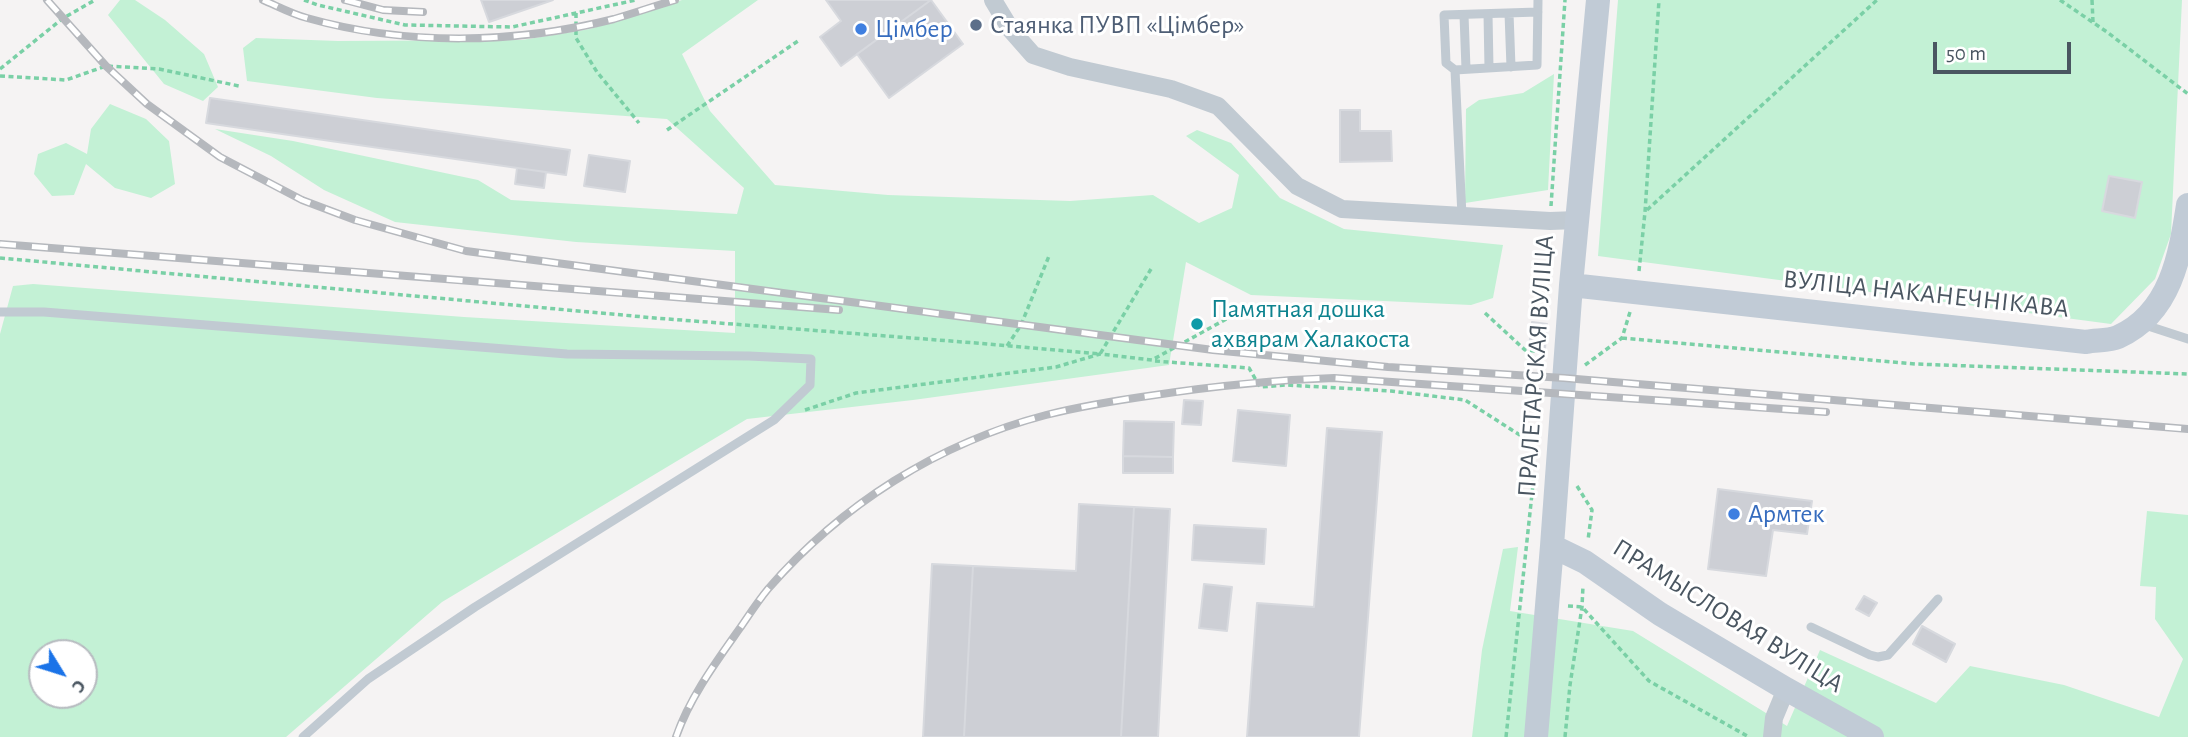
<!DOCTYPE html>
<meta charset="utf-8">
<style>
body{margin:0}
#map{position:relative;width:2188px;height:737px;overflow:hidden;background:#f5f3f3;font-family:"Alegreya Sans",sans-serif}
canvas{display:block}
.north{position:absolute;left:28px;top:639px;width:70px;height:70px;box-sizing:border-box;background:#fff;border:2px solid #b7bbc0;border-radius:50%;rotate:128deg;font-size:19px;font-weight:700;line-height:28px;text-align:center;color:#4a5661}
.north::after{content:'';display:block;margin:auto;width:24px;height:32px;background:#1a73e8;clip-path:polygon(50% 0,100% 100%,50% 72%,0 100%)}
.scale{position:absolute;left:1933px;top:42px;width:138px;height:32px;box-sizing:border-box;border:4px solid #4a5661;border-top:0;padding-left:9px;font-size:21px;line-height:24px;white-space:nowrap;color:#4a5661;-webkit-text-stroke:5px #fff;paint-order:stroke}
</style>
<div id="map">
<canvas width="2188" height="737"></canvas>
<div class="north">С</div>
<div class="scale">50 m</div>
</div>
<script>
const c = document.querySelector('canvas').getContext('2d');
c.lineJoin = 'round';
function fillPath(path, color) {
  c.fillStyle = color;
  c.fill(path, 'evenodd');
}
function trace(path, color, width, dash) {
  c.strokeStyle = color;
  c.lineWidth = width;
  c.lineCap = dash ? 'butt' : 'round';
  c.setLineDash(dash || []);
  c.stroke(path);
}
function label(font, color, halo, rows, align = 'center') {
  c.font = font + ' "Alegreya Sans",sans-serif';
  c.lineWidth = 6;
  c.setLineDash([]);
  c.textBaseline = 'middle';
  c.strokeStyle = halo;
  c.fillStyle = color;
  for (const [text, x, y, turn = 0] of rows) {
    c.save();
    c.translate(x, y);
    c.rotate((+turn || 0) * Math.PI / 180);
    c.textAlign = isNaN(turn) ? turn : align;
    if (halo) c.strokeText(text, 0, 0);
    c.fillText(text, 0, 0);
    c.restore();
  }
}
const green = new Path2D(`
 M 120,0 L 135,0 L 165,20 L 204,54 L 218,87 L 203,101 L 164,84 L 108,15 Z
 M 682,0 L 758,0 L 682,54 L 710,111 L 775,185 L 888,195 L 1070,201 L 1153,195 L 1199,223 L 1232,208 L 1239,175 L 1186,136 L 1197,130 L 1231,143 L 1280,198 L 1344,229 L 1503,245 L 1493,298 L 1471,305 L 1251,295 L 1186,262 L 1169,365 L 913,400 L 747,419 L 442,602 L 286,737 L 0,737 L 0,334 L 13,286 L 33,284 L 464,317 L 735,333 L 735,251 L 576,242 L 395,222 L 324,190 L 271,156 L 215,129 L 293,141 L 478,180 L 511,200 L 737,214 L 744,188 L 667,119 L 377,98 L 247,81 L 243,48 L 256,38 L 338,41 L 522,40 L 590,29 ZM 42,653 L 84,653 L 84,695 L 42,695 Z
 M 1618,0 L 2182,0 L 2171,234 L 2155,279 L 2111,324 L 1598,256 Z
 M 1554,74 L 1548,190 L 1465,203 L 1466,109 L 1479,100 L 1523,93 Z
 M 110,104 L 146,119 L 169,141 L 175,184 L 151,198 L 115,188 L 86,164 L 74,195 L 52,196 L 34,174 L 38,154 L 66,143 L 87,154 L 91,129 Z
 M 2147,511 L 2188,515 L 2188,737 L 1472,737 L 1482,650 L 1503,549 L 1518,547 L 1510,611 L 1633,631 L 1787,726 L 1820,650 L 1936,703 L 1970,666 L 2064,685 L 2159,717 L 2183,659 L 2155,619 L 2156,587 L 2140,586 Z`);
const building = new Path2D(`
 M 481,0 L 553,0 L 489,22 Z
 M 826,0 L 931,0 L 841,66 L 820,37 L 841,21 Z
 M 931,0 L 963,44 L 889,98 L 857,54 Z
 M 210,98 L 570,150 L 566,175 L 206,123 Z
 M 1340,110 L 1360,110 L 1360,131 L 1391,131 L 1392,161 L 1340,162 Z
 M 589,155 L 630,161 L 625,192 L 584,186 Z
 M 517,168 L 546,172 L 544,188 L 515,184 Z
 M 2109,176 L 2142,182 L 2135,218 L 2102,211 Z
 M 1532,322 L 1547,324 L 1545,349 L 1529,347 Z
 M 1184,400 L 1203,401 L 1201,425 L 1182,424 Z
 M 1238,410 L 1290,415 L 1286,466 L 1233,461 Z
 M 1124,421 L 1174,422 L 1173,457 L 1123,456 Z
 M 1327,428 L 1382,432 L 1359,737 L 1247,737 L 1257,603 L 1314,607 Z
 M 1123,456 L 1173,457 L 1173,473 L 1123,473 Z
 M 1718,489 L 1812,501 L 1807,534 L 1773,530 L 1766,576 L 1708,569 Z
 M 1079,504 L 1134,507 L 1121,737 L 964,737 L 973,566 L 1076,571 Z
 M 1134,507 L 1170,509 L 1158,737 L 1121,737 Z
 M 1194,525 L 1266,529 L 1264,564 L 1192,560 Z
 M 932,564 L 973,566 L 964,737 L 923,737 Z
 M 1204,584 L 1232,587 L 1227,631 L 1199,628 Z
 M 1864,596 L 1877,603 L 1869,616 L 1856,609 Z
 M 1922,626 L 1955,644 L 1946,662 L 1913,644 Z`);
const path = new Path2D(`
 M 304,0 L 318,5 L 405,25 L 512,27 L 636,0
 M 2060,0 L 2107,32 L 2188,94
 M 2092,0 L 2093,22
 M 576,13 L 576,38 L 597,72 L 639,123
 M 0,69 L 62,19 L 95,0
 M 0,76 L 66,80 L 106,66 L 159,69 L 239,86
 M 667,130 L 798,41
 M 1551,206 L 1565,0
 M 1647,210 L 1877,0
 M 0,258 L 655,318 L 976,343 L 1100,354 L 1151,269
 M 1639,271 L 1645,212 L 1659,0
 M 1485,313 L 1525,350 L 1547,352
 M 1622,338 L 1916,364 L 2188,374
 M 1007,346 L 1021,325 L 1049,256
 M 1155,361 L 1249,368 L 1260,387 L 1286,385 L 1391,391 L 1465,400 L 1537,446
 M 1585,365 L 1622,338 L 1630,312
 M 805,410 L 856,393 L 1056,367 L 1100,354 L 1152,360 L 1248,307
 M 1577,486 L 1592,510 L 1588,540
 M 1568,606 L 1582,607 L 1649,681 L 1749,737
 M 1506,737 L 1534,475
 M 1565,737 L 1570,685 L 1582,607 L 1583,586`);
const service = new Path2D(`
 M 1509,13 L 1511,67
 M 1488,14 L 1489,68
 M 1464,15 L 1466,69
 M 1455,70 L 1446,63 L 1444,15 L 1538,12
 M 1462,216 L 1455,70 L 1537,65 L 1538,0
 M 0,312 L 44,312 L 567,354 L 749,356 L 811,359 L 810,385 L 774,420 L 475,607 L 368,679 L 303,737
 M 2142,324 L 2188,339
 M 1811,627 L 1870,655 L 1878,657 L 1888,655 L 1938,599`);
const minor = new Path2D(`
 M 993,0 L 1011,30 L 1033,55 L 1070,67 L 1171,89 L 1218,106 L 1297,186 L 1342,209 L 1550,221 L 1577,220
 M 1772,737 L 1774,718 L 1786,689`);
const secondary = new Path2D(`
 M 1571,285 L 2086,342 C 2096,340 2109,341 2118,337 C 2171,313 2180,256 2188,205
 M 1552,546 L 1585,562 L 1660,614 L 1786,689 L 1872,737
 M 1536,737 L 1552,546 L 1571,285 L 1598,0`);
const rail = new Path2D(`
 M 47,0 L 106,66 L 147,104 L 220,157 L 302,200 L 355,220 L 466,251 L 1213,350 L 1388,367 L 1564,378 L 2188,429
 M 263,0 C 277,6 292,14 307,18 C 406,46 515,44 614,19 C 634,13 655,6 675,0
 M 345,0 L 383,10 L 423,12
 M 0,244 L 839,310
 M 676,737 C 690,697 716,662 740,628 C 749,615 758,601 768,589 C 841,505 938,443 1046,415 C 1082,406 1119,400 1155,395 C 1215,386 1274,380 1334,378 L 1826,412`);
const markers = [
 [976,25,7,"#5c6f8a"],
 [861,29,7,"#3f7fe0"],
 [1197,324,7,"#0f9aa8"],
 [1734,514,7,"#3f7fe0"]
];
const serviceNames = [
 ["Стаянка ПУВП «Цімбер»",990,25]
];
const shopNames = [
 ["Цімбер",875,29],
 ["Армтек",1748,514]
];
const streetNames = [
 ["ВУЛІЦА НАКАНЕЧНІКАВА",1926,294,6],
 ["ПРАЛЕТАРСКАЯ ВУЛІЦА",1536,366,-86],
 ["ПРАМЫСЛОВАЯ ВУЛІЦА",1728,616,32]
];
const cultureNames = [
 ["Памятная дошка",1211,309],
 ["ахвярам Халакоста",1211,339]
];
fillPath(green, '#c3f1d5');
fillPath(building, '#cdcfd5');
trace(building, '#d7d9de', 2);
trace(path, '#7ad0a6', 3.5, [5, 3.5]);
trace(service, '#c1cad2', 9);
trace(minor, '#c1cad2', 18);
trace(secondary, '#c1cbd6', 24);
trace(rail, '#b5b8bd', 8);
trace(rail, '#fff', 5, [16]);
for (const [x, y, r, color] of markers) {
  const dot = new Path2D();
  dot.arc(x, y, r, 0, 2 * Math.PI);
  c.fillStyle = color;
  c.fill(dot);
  trace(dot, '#fff', 2.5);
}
label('26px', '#4e5e75', '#fff', serviceNames, 'left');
label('26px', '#366cbe', '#fff', shopNames, 'left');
label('26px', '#4a5661', '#fff', streetNames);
label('26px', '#0d838f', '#fff', cultureNames, 'left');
</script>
